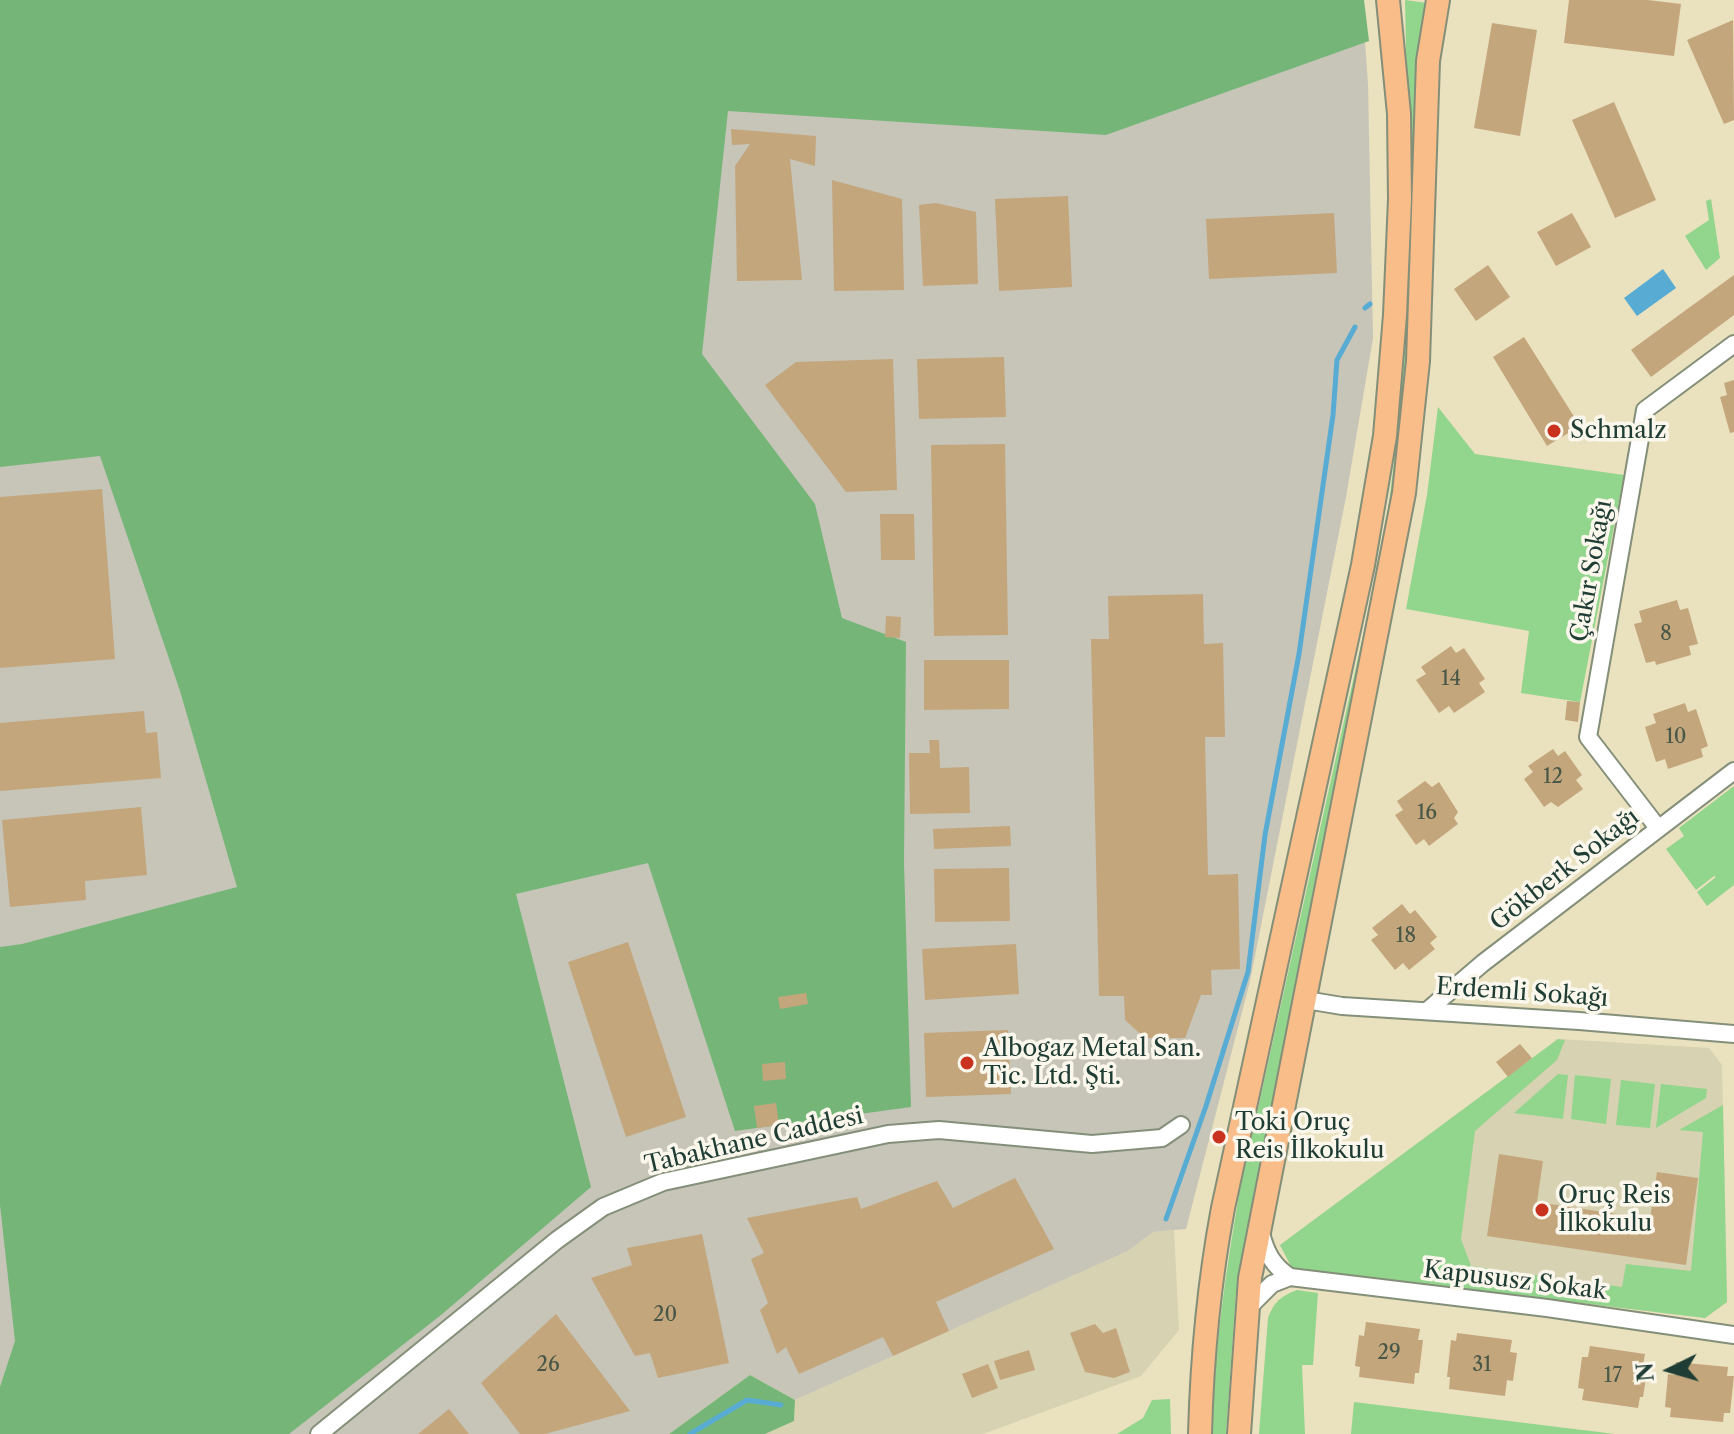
<!DOCTYPE html>
<meta charset="utf-8">
<style>
body{margin:0}
#map{position:relative;width:1734px;height:1434px;overflow:hidden;background:#eae1be;font-family:"Libre Caslon Text",serif}
canvas{display:block}
.north{position:absolute;left:1630px;top:1330px;width:80px;height:80px;-webkit-text-stroke:6px #fbf7ec;paint-order:stroke;rotate:265deg;font-size:22px;font-weight:700;line-height:32px;text-align:center;color:#1f3d34}
.north::after{content:'';display:block;margin:auto;width:28px;height:36px;background:#1f3d34;clip-path:polygon(50% 0,100% 100%,50% 72%,0 100%)}
</style>
<div id="map">
<canvas width="1734" height="1434"></canvas>
<div class="north">N</div>
</div>
<script>
const context = document.querySelector('canvas').getContext('2d');
context.lineJoin = 'round';
function fillPath(path, color) { context.fillStyle = color; context.fill(path, 'evenodd'); }
function strokePath(path, color, width, dash) { context.strokeStyle = color; context.lineWidth = width; context.lineCap = dash ? 'butt' : 'round'; context.setLineDash(dash || []); context.stroke(path); }
function write(font, color, halo, rows, align = 'center') {
  context.font = font + ' "Libre Caslon Text",serif'; context.lineWidth = 7; context.setLineDash([]); context.textBaseline = 'middle'; context.strokeStyle = halo; context.fillStyle = color; for (const [text, x, y, turn = 0] of rows) {
    context.save(); context.translate(x, y); context.rotate((+turn || 0) * Math.PI / 180); context.textAlign = isNaN(turn) ? turn : align; if (halo) context.strokeText(text, 0, 0); context.fillText(text, 0, 0); context.restore();
  }
}
const built = new Path2D(`
 M1558 1039 1709 1048 1722 1065 1727 1302 1705 1318 1292 1268 1280 1245Z
 M1174 1230 1179 1330 1141 1376 983 1434H765L794 1421 795 1400 1128 1251 1153 1232Z`);
const industrial = new Path2D(`
 M0 0H1362L1368 84 1373 338 1346 497 1250 981 1186 1229 1153 1232 1128 1251 795 1400 750 1375 669 1434H0Z`);
const green = new Path2D(`
 M1405 0 1435 4 1414 233 1410 232Z
 M1711 199 1720 258 1706 270 1685 236 1709 220 1706 201Z
 M1405 322 1410 323 1404 422 1393 502 1236 1292 1226 1434H1213C1213 1353 1226 1274 1239 1194L1368 613 1389 503 1399 421Z
 M1438 407 1475 454 1624 475 1580 702 1521 693 1529 631 1406 609 1427 495Z
 M1734 786V885L1707 906 1697 892 1716 877 1714 876 1696 890 1666 849 1684 836 1679 828Z
 M1558 1039 1565 1040 1557 1060 1475 1131 1461 1239 1471 1266 1622 1287 1626 1264 1691 1271 1703 1132 1679 1130 1723 1105 1727 1302 1705 1318 1292 1268 1280 1245Z
 M1558 1074 1568 1075 1563 1119 1514 1113Z
 M1575 1075 1611 1079 1606 1124 1571 1119Z
 M1621 1080 1655 1084 1650 1128 1616 1125Z
 M1661 1084 1707 1089 1706 1098 1656 1128Z
 M1297 1290 1318 1293 1313 1365H1302L1305 1434H1259L1268 1318C1274 1302 1281 1296 1297 1290Z
 M1170 1399 1171 1434H1117L1143 1418 1152 1400Z
 M1354 1402 1615 1434H1351Z`);
const forest = new Path2D(`
 M0 0H1364L1369 41 1106 135 728 111 702 354 815 504 842 618 906 642 904 862 911 1107 735 1131 648 863 516 894 591 1187 441 1315 289 1434H0V1387L15 1341 0 1205V947L22 944 237 887 180 691 100 456 0 467Z
 M750 1375 795 1400 794 1421 765 1434H669Z`);
const water = new Path2D(`
 M1663 269 1676 288 1637 316 1624 298Z`);
const stream = new Path2D(`
 M1365 308 1370 304
 M1166 1219 1206 1106 1248 972 1265 835 1299 654 1333 415 1337 360 1355 327
 M690 1434 747 1400 781 1405`);
const building = new Path2D(`
 M1569 0H1648L1681 4 1674 56 1564 43Z
 M1733 20 1734 120 1724 124 1687 40Z
 M1492 23 1537 30 1520 136 1474 128Z
 M1614 102 1656 200 1615 218 1572 120Z
 M731 129 816 136 815 166 790 159 802 280 737 281 735 166 750 144 732 145Z
 M832 180 902 199 904 290 834 291Z
 M1068 196 1072 287 999 291 995 199Z
 M936 203 976 212 978 284 923 286 919 205Z
 M1334 213 1337 273 1209 279 1206 219Z
 M1572 213 1591 247 1556 266 1537 232Z
 M1488 265 1510 297 1476 321 1454 289Z
 M1734 275V315L1651 377 1631 350Z
 M1524 337 1580 426 1547 446 1493 357Z
 M1004 357 1006 417 919 419 917 359Z
 M893 359 897 490 846 492 765 385 796 362Z
 M1734 380V432L1730 433 1720 397 1727 395 1724 383Z
 M1005 444 1008 635 934 636 931 445Z
 M102 489 115 659 0 668V497Z
 M880 514H914L915 560H881Z
 M1203 594 1204 644 1223 643 1225 737H1205L1208 875 1238 874 1240 969 1211 970 1212 995H1201L1185 1038H1145L1125 1020 1124 996H1099L1091 639H1109L1108 596Z
 M1677 600 1680 610 1688 608 1698 644 1689 646 1691 655 1656 665 1655 661 1646 663 1634 624 1642 622 1639 611Z
 M886 616 901 617 900 638 885 637Z
 M1451 646 1456 653 1464 648 1485 679 1479 683 1485 692 1454 713 1449 706 1439 713 1416 680 1426 674 1421 667Z
 M924 660H1009V709L924 710Z
 M1567 701 1580 702 1578 722 1565 720Z
 M1685 703 1688 712 1696 709 1708 746 1701 749 1703 757 1668 769 1665 759 1656 762 1645 727 1656 723 1653 714Z
 M144 711 146 733 157 732 161 778 0 791V723Z
 M929 740H939L940 768 969 767 970 813 910 814 909 753H930Z
 M1553 749 1558 756 1565 751 1582 775 1576 780 1583 789 1558 807 1551 802 1544 807 1524 779 1533 772 1528 766Z
 M1425 781 1432 787 1439 782 1458 812 1454 818 1458 824 1429 846 1424 839 1416 845 1395 815 1403 810 1397 801Z
 M141 807 147 875 85 881 86 900 10 907 2 820Z
 M1010 826 1011 846 934 849 933 829Z
 M1009 868 1010 921 935 922 934 869Z
 M1402 904 1410 914 1415 910 1437 937 1430 943 1435 949 1409 970 1403 963 1395 970 1371 940 1378 935 1372 928Z
 M628 942 686 1117 626 1137 568 962Z
 M1016 944 1019 994 925 1000 922 949Z
 M806 993 808 1004 780 1009 778 997Z
 M1008 1030 1011 1094 926 1097 924 1033Z
 M1520 1044 1532 1058 1508 1077 1496 1062Z
 M785 1062 786 1079 763 1081 762 1064Z
 M776 1103 779 1125 757 1128 754 1106Z
 M1499 1154 1543 1161 1537 1202 1650 1219 1657 1172 1698 1178 1686 1265 1487 1236Z
 M1015 1178 1054 1249 936 1302 949 1331 893 1356 883 1337 799 1374 786 1347 777 1354 760 1310 768 1303 751 1259 764 1253 747 1218 857 1197 861 1209 937 1181 953 1208Z
 M702 1234 729 1363 658 1378 650 1353 635 1356 591 1278 632 1265 627 1248Z
 M556 1314 630 1411 545 1434H520L481 1383Z
 M1366 1322 1420 1329 1418 1340H1423L1419 1373H1415L1414 1384 1359 1377 1360 1367 1355 1366 1359 1335 1364 1336Z
 M1095 1324 1103 1333 1116 1328 1130 1372 1114 1378 1085 1372 1070 1333Z
 M1457 1333 1512 1340 1510 1352 1517 1353 1513 1381 1507 1380 1505 1396 1449 1389 1450 1377H1447L1451 1340 1456 1341Z
 M1590 1346 1645 1354 1643 1365H1648L1643 1397H1640L1638 1408 1582 1400 1584 1389 1578 1388 1582 1357H1588Z
 M1029 1350 1035 1370 1000 1380 994 1361Z
 M1676 1362 1728 1367 1727 1376H1734L1730 1413H1724L1723 1422 1670 1417 1671 1408 1665 1407 1668 1374 1675 1375Z
 M988 1364 998 1388 972 1398 962 1374Z
 M449 1409 469 1434H418Z`);
const minor = new Path2D(`
 M1658 828 1588 737 1645 410 1734 344
 M1306 1000 1342 1006 1579 1021 1734 1034
 M1428 1010 1483 963 1734 771
 M1261 1233C1266 1253 1273 1266 1290 1277L1547 1308 1734 1335
 M1247 1309 1272 1284 1290 1277
 M319 1434 557 1240 603 1207 663 1182 888 1134 939 1130 1092 1144 1162 1138 1181 1125`);
const major = new Path2D(`
 M1200 1434C1202 1358 1209 1283 1223 1208L1363 565 1385 436 1395 315 1400 199 1399 114 1388 0
 M1239 1434 1250 1278 1404 493 1418 361 1428 61 1438 0`);
const markers = [
 [1554,431,8,"#c8321e"],
 [967,1063,8,"#c8321e"],
 [1219,1137,8,"#c8321e"],
 [1542,1210,8,"#c8321e"]
];
const numberNames = [
 ["8",1666,634],
 ["14",1451,679],
 ["10",1676,737],
 ["12",1553,777],
 ["16",1427,813],
 ["18",1406,936],
 ["20",665,1315],
 ["29",1389,1353],
 ["26",548,1365],
 ["31",1482,1365],
 ["17",1613,1376]
];
const poiNames = [
 ["Schmalz",1570,431],
 ["Albogaz Metal San.",983,1049],
 ["Tic. Ltd. Şti.",983,1077],
 ["Toki Oruç",1235,1123],
 ["Reis İlkokulu",1235,1151],
 ["Oruç Reis",1558,1196],
 ["İlkokulu",1558,1224]
];
const streetNames = [
 ["Çakır Sokağı",1592,571,-80],
 ["Gökberk Sokağı",1565,870,-38],
 ["Erdemli Sokağı",1522,993,4],
 ["Tabakhane Caddesi",754,1141,-13],
 ["Kapususz Sokak",1515,1281,7]
];
fillPath(built, '#d7d2b2');
fillPath(industrial, '#c6c5b8');
fillPath(green, '#92d58d');
fillPath(forest, '#75b678');
fillPath(water, '#58abd3');
strokePath(stream, '#58abd3', 5);
fillPath(building, '#c4a67d');
strokePath(minor, '#848f79', 20);
strokePath(major, '#848f79', 26);
strokePath(minor, '#fff', 16);
strokePath(major, '#f8bd89', 22);
for (const [x, y, r, color] of markers) { const dot = new Path2D(); dot.arc(x, y, r, 0, 2 * Math.PI); context.fillStyle = color; context.fill(dot); strokePath(dot, '#fbf7ec', 3); }
write('20px', '#485746', null, numberNames);
write('24px', '#1f3d34', '#fbf7ec', poiNames, 'left');
write('24px', '#1f3d34', '#fbf7ec', streetNames);
</script>
